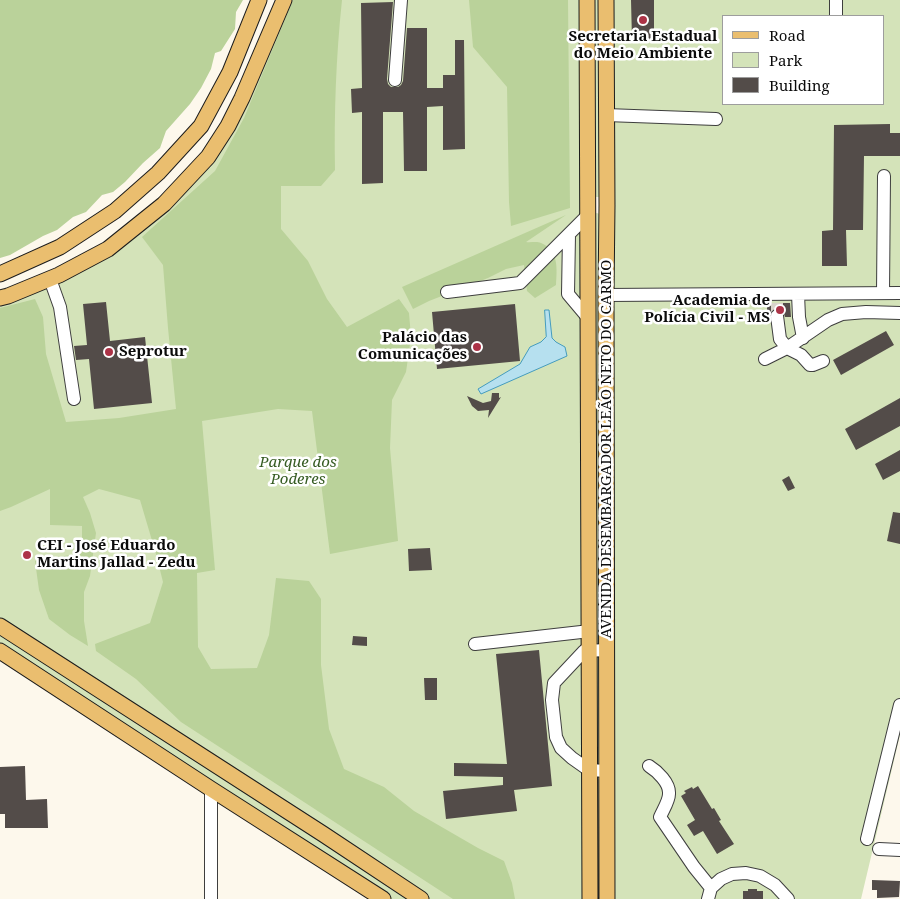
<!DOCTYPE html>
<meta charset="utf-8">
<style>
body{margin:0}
#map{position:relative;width:900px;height:899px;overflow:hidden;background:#fdf8ec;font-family:"Noto Serif",serif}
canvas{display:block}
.legend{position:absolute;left:722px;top:15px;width:162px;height:90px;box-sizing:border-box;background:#fff;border:1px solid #9d9d9d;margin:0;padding:6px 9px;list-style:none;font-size:15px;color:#0b0b0b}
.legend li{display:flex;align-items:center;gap:10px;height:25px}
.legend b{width:25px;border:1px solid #9d9d9d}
</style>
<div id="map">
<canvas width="900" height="899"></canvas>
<ul class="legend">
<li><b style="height:6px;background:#eabe6f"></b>Road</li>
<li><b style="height:14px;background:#d4e3b9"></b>Park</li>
<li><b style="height:14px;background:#534c49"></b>Building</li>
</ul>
</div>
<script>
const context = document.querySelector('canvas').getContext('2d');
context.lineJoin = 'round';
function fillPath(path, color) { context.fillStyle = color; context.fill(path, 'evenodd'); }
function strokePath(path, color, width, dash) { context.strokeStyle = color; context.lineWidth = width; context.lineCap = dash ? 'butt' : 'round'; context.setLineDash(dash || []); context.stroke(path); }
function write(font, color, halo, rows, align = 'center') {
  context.font = font + ' "Noto Serif",serif'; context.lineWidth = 5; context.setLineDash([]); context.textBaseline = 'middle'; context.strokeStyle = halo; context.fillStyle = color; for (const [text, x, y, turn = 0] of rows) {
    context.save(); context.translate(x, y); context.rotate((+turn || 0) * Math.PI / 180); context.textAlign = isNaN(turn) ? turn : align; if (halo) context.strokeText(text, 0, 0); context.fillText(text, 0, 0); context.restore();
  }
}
const green = new Path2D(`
 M284 0H587L590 899H421L0 626V298L108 249 208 157Z
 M592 0H604V197H592Z
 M606 0H900V735L861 899H607ZM724 16H884V104H724Z
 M597 213 602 215 603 644 598 646 593 644 591 214Z
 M0 631 411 899H388L0 646Z
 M594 653H602L600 765H596Z
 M596 779H600L603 899H594Z`);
const forest = new Path2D(`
 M0 0H243L236 12 235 29 221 51 215 53 211 69 201 88 190 104 166 131 160 148 143 163 125 182 113 192 102 195 86 212 73 217 57 230 43 236 10 255 0 258Z
 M293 0H342C336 57 334 113 335 170L321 186H281V229L308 261 327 299 347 327 399 299 409 313 411 337 406 372 392 400 390 448 398 541 330 554 312 411 278 409 202 421 215 570 197 573 198 647 211 669 257 668 269 635 276 578 309 581 321 599V665L329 729 344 769 384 787 414 811 478 848 504 861 512 883 515 899H453L181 722 136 679 96 651 95 644 150 623 163 582 156 554 140 500 99 489 83 497 90 513 96 533 90 576 84 592V621L88 646 70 635 49 619 39 590 35 561 82 553V526L50 525V489L11 507 0 511V308L35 299 43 317 46 354 66 422 119 418 176 409 168 328 163 265 142 237 215 171 244 118Z
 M469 0H568L570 208 511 226 509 202 507 87 473 47Z
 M566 215 526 242C530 243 537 241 541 243 559 250 557 269 556 285L535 298 527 291 524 265 506 269 488 278 429 301 413 309 402 287Z`);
const water = new Path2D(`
 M545 310H549L552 338 556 342 565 347 567 356 481 394 478 389 520 364 530 347 541 342 546 337Z`);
const building = new Path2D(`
 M631 0H654V40H632Z
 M393 2 387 79 388 84 391 87H398L401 85 403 81 407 28H427V88H443V75H455V40H464L465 149 443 150V106L427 107V171H404L403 112H383V183L362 184V112L352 113 351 89 362 88 361 3Z
 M890 124V133H900V156H864L863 230H846L847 266H822V231L833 230 834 125Z
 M106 302 110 341 145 337 152 403 94 409 89 359 76 360 74 346 87 345 83 304Z
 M767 303H790L791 317H785L783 311 776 308 772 310 769 316H767Z
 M515 304 520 361 437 369 432 312Z
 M886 331 894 345 841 375 833 360Z
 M492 393H499V398L501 397 488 418 489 410 478 411 472 406 467 396 483 403 491 401Z
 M900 398V426L856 450 845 429Z
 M900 450V471L883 480 875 464Z
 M789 476 795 488 788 491 782 480Z
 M893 512 900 513V544L887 541Z
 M430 548 432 570 409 571 408 549Z
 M353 636 367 637V646L352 645Z
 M539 650 552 786 514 790 517 811 446 819 443 791 503 785V777L454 776V763L507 764 496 654Z
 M424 678H437V700H425Z
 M25 766 26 800 47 799 48 828H5V814H0V767Z
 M698 786 712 809 714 808 721 820 719 821 734 844 717 854 703 831 694 836 687 825 695 820 681 796 686 793 684 791 692 787 693 789Z
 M872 880 900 881 899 897 877 898V890H872Z
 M748 889H757V891H763V899H743V891H748Z`);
const minorTunnel = new Path2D(`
 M777 303V316`);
const minor = new Path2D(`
 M836 0V16
 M395 80 401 0
 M606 115 716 119
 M569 235 568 294 589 319
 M50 279 60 307 74 399
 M447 292 520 283 588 215
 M883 293 884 176
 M798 294 799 317 803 338
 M606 295 900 293
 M777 316 780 339 787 348 801 355 810 365H813L823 361
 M765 359 787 348 828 320 842 314 866 312 900 313
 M475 644 590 631
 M607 650 584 651 554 683 552 700 556 737 561 748 572 758 589 770 607 771
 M649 766C657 771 670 783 669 794 669 801 663 810 660 817L694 867 711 888
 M211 789V899
 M867 839 900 705
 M879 849 900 850
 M708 899 711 888 721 879 732 874 746 873 760 876 775 885 788 899`);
const major = new Path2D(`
 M587 0 590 899
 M606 0 607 205 606 295 607 899
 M0 274 60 247 115 211 158 173 201 126 230 72 259 0
 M0 298 8 296 59 275 108 249 164 204 208 157 228 126 242 98 284 0
 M0 626 323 834 421 899
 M0 651 211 789 383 899`);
const markers = [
 [643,20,5,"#ac3347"],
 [780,310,5,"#ac3347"],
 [477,347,5,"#ac3347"],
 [109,352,5,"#ac3347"],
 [27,555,5,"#ac3347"]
];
const poiNames = [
 ["Secretaria Estadual",643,37,"center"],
 ["do Meio Ambiente",643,54,"center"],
 ["Academia de",770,301],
 ["Polícia Civil - MS",770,318],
 ["Palácio das",467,338],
 ["Comunicações",467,355],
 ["Seprotur",119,352,"left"],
 ["CEI - José Eduardo",37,546,"left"],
 ["Martins Jallad - Zedu",37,563,"left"]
];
const streetNames = [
 ["AVENIDA DESEMBARGADOR LEÃO NETO DO CARMO",607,449,-90]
];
const parkNames = [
 ["Parque dos",298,463],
 ["Poderes",298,480]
];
fillPath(green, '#d4e3b9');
fillPath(forest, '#bad29a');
fillPath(water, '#b6e0ef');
strokePath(water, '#459cbe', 1);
fillPath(building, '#534c49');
strokePath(minorTunnel, '#d9d4ca', 12, [12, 6]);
strokePath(minor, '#3e3e3e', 14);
strokePath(major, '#1c1c1c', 17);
strokePath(minor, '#fff', 12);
strokePath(major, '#eabe6f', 15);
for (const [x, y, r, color] of markers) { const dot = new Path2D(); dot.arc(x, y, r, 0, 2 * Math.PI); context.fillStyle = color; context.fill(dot); strokePath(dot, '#fff', 2); }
write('bold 15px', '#0b0b0b', '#fff', poiNames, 'right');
write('15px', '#0b0b0b', '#fff', streetNames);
write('italic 15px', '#365c23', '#fff', parkNames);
</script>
